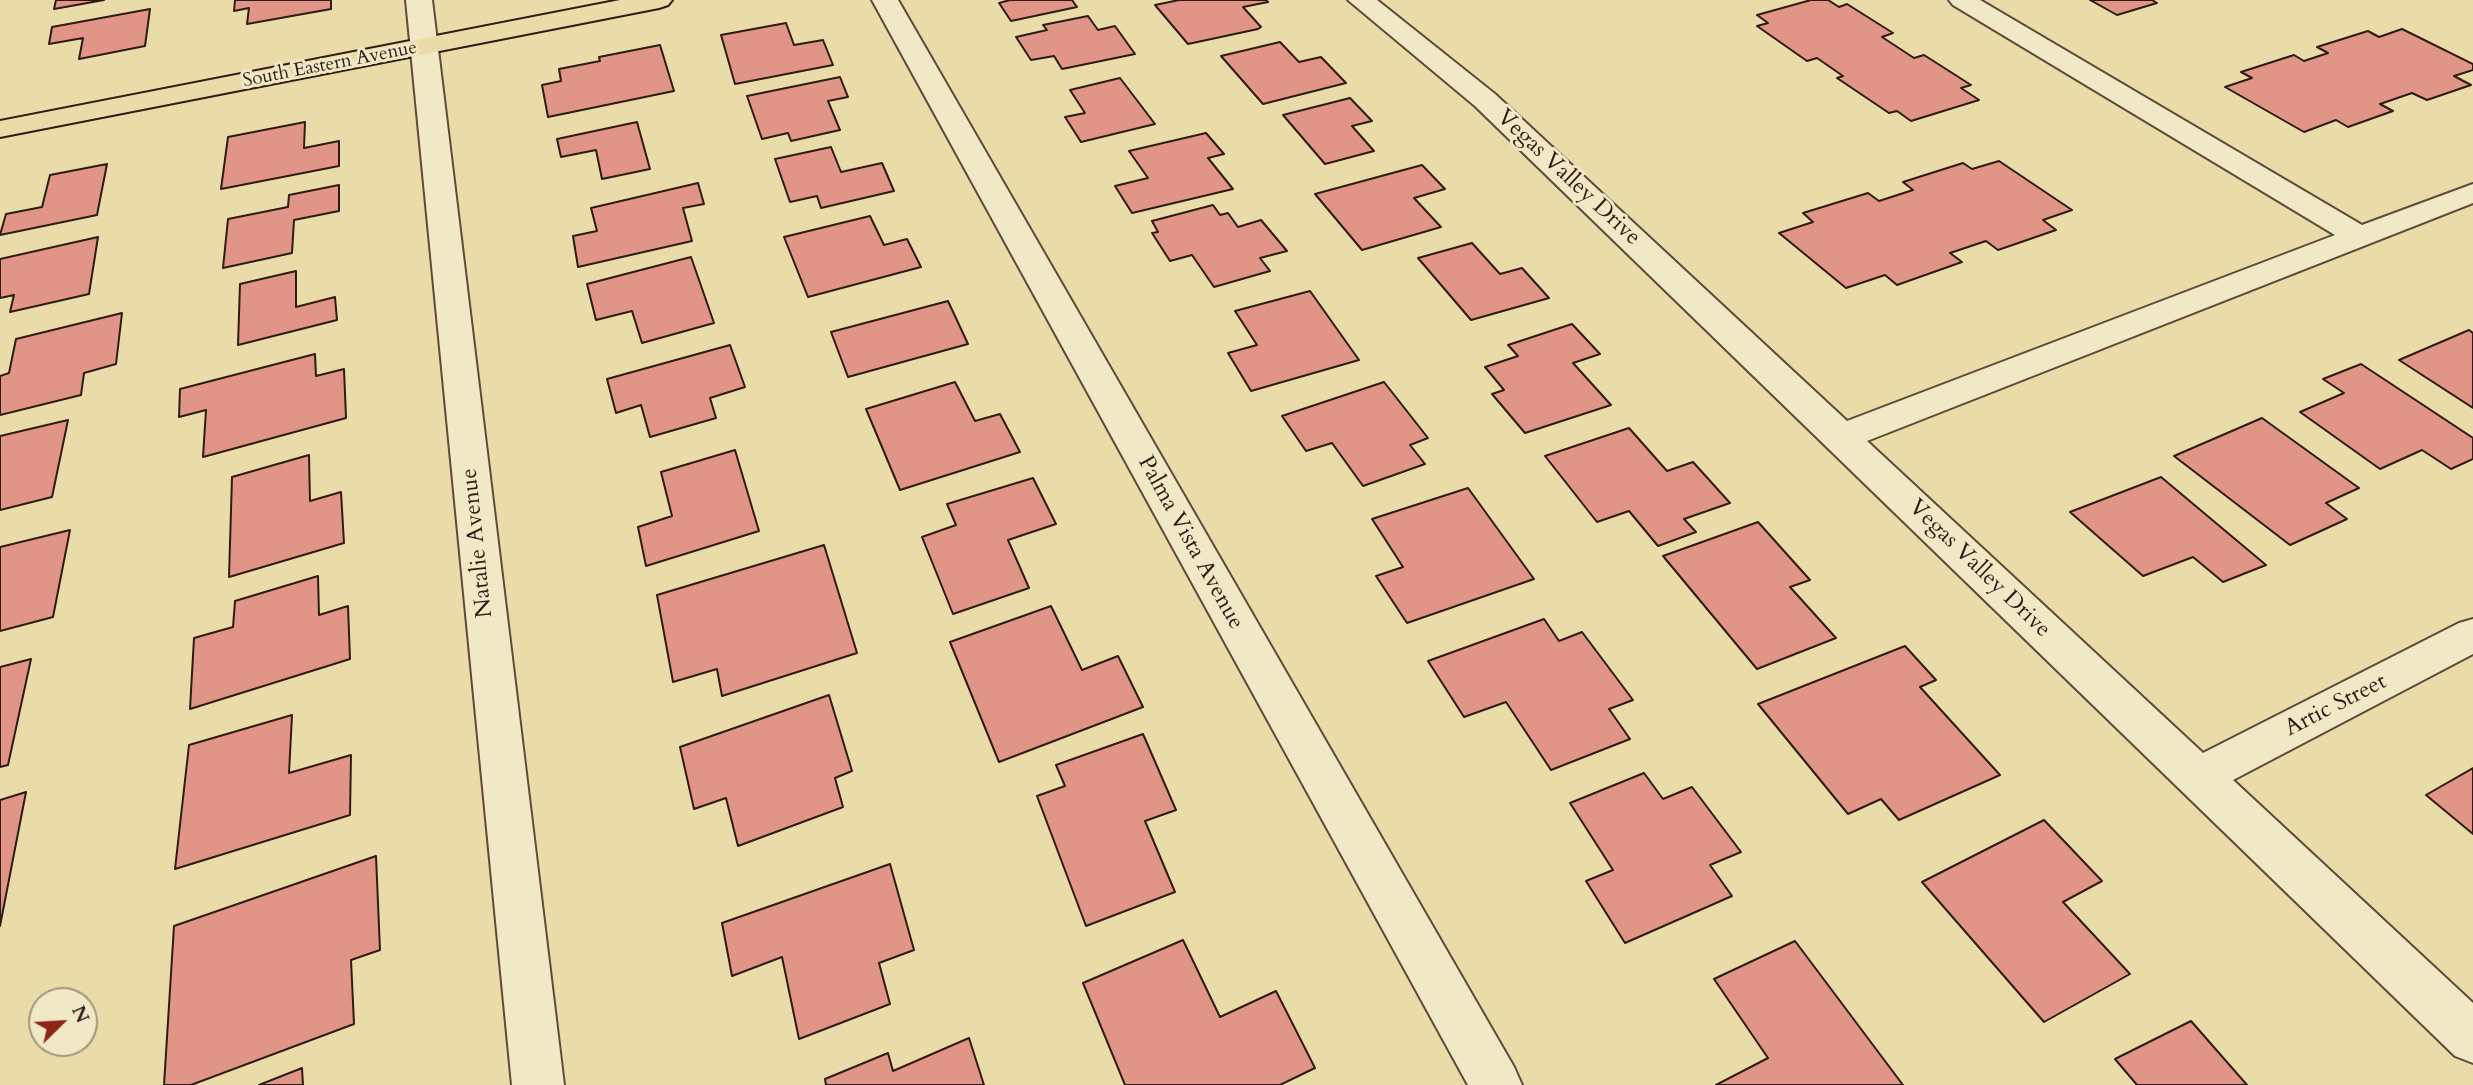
<!DOCTYPE html>
<style>
body{margin:0}
#map{position:relative;width:2473px;height:1085px;overflow:hidden;background:#eadca8;font-family:Cardo,serif}
canvas{display:block}
.north{position:absolute;left:28px;top:987px;width:70px;height:70px;box-sizing:border-box;background:#f1e8c6;border:2px solid #a3967f;border-radius:50%;rotate:66deg;font-size:19px;font-weight:700;line-height:28px;text-align:center;color:#2f1b14}
.north::after{content:'';display:block;margin:auto;width:24px;height:32px;background:#8f2418;clip-path:polygon(50% 0,100% 100%,50% 72%,0 100%)}
</style>
<div id="map">
<canvas width="2473" height="1085"></canvas>
<div class="north">N</div>
</div>
<script>
const context = document.querySelector('canvas').getContext('2d');
context.lineJoin = 'round';
function fillPath(path, color) { context.fillStyle = color; context.fill(path, 'evenodd'); }
function strokePath(path, color, width, dash) { context.strokeStyle = color; context.lineWidth = width; context.lineCap = dash ? 'butt' : 'round'; context.setLineDash(dash || []); context.stroke(path); }
function write(font, color, halo, rows, align = 'center') {
  context.font = font + ' Cardo,serif'; context.lineWidth = 6; context.setLineDash([]); context.textBaseline = 'middle'; context.strokeStyle = halo; context.fillStyle = color; for (const [text, x, y, turn = 0] of rows) {
    context.save(); context.translate(x, y); context.rotate((+turn || 0) * Math.PI / 180); context.textAlign = isNaN(turn) ? turn : align; if (halo) context.strokeText(text, 0, 0); context.fillText(text, 0, 0); context.restore();
  }
}
const building = new Path2D(`
 M56 0H104L54 9Z
 M235 0H331V9L247 24 249 8 234 11Z
 M1010 0H1072L1077 7 1011 21 999 3Z
 M1179 0H1266L1268 2 1243 7 1261 27 1258 29 1188 44 1155 5Z
 M1811 0H1828L1839 7 1847 4 1893 33 1882 37 1914 58 1924 55 1971 85 1961 88 1979 100 1911 121 1897 111 1889 113 1837 78 1843 76 1817 58 1807 61 1757 26 1768 23 1757 15Z
 M2090 0H2152L2157 3 2117 15Z
 M150 9 145 46 79 59 83 38 49 44 52 27Z
 M1088 16 1098 30 1115 26 1135 54 1062 69 1054 56 1031 60 1016 37 1047 30 1043 25Z
 M786 23 794 45 823 40 833 65 735 84 721 35Z
 M2402 29 2473 64V70L2454 76 2471 85 2427 100 2412 93 2380 104 2393 111 2348 127 2336 120 2304 132 2225 87 2252 78 2241 72 2294 55 2304 61 2328 53 2317 47 2368 31 2379 37Z
 M1280 42 1299 62 1321 57 1346 83 1263 104 1221 56Z
 M660 45 674 91 548 117 542 85 561 81 559 69 600 61 599 57Z
 M840 77 848 97 828 101 840 130 791 141 788 133 762 139 747 96Z
 M1120 78 1155 124 1081 142 1065 117 1085 113 1070 90Z
 M1350 98 1372 121 1352 126 1374 151 1325 164 1283 115Z
 M305 122 304 148 339 141V166L221 189 228 137Z
 M637 122 650 169 602 179 596 150 561 157 557 139Z
 M1206 133 1224 154 1208 158 1233 189 1132 213 1115 186 1148 178 1129 151Z
 M831 147 841 172 882 163 894 191 821 208 817 196 790 202 775 159Z
 M1999 161 2072 210 2043 220 2056 230 1998 250 1986 241 1950 253 1962 262 1897 285 1885 275 1846 288 1779 233 1813 222 1803 213 1868 193 1879 201 1913 190 1903 182 1963 163 1972 169Z
 M107 164 97 215 0 235 6 214 42 207 50 175Z
 M1422 165 1445 189 1414 198 1441 227 1362 250 1315 194Z
 M698 183 704 204 683 208 692 241 578 267 573 236 597 231 591 208Z
 M339 185V211L294 220 292 253 223 268 228 219 288 207 289 195Z
 M1213 205 1220 215 1228 213 1238 227 1261 220 1287 251 1260 258 1270 271 1214 287 1192 255 1170 261 1152 233 1158 232 1152 221Z
 M870 216 884 245 907 239 921 267 808 297 784 237Z
 M98 237 89 294 10 312 14 295 0 298V259Z
 M1472 243 1500 274 1522 268 1549 298 1471 320 1418 258Z
 M691 257 714 323 642 343 632 311 596 320 587 284Z
 M296 271V307L335 297 337 320 238 345 240 284Z
 M1310 291 1359 360 1251 391 1228 353 1257 345 1235 311Z
 M948 301 968 344 848 377 831 332Z
 M122 313 116 364 84 373 81 395 0 415V376L9 373 16 339Z
 M1572 324 1600 354 1573 363 1611 405 1525 433 1492 394 1504 390 1485 367 1518 356 1508 345Z
 M2469 330 2473 333V408L2399 360Z
 M730 345 745 387 710 398 716 418 650 437 641 405 616 413 607 379Z
 M315 354 316 376 344 369 346 418 203 457 206 410 179 417 180 389Z
 M2361 364 2473 438V459L2451 469 2422 450 2380 469 2300 412 2344 393 2323 379Z
 M955 382 975 421 1000 414 1020 452 900 490 866 409Z
 M1384 382 1428 438 1410 445 1425 464 1363 486 1332 443 1306 451 1282 416Z
 M2262 418 2359 488 2326 503 2347 519 2290 545 2174 456Z
 M68 420 52 497 0 510V436Z
 M1629 428 1667 471 1693 462 1730 503 1684 519 1696 532 1658 546 1629 511 1597 522 1545 456Z
 M735 450 759 531 646 566 638 527 672 516 661 472Z
 M309 455 310 501 341 492 344 543 229 577 232 477Z
 M2161 477 2266 565 2223 582 2193 557 2143 576 2070 512Z
 M1033 478 1056 524 1008 540 1029 588 953 614 922 537 956 525 947 504Z
 M1468 488 1534 579 1407 623 1376 576 1403 567 1372 519Z
 M1758 522 1810 580 1790 587 1836 638 1757 669 1663 556Z
 M70 530 53 617 0 631V547Z
 M824 545 857 653 722 696 717 669 673 682 657 595Z
 M318 576 319 615 348 606 350 659 190 709 194 638 233 627 235 601Z
 M1051 606 1082 670 1118 656 1143 707 999 762 950 642Z
 M1544 619 1559 641 1582 632 1633 700 1609 709 1630 739 1551 770 1506 702 1464 717 1428 661Z
 M1905 646 1936 680 1920 687 2000 775 1899 820 1881 799 1848 814 1758 704Z
 M31 659 8 765 0 767V667Z
 M829 695 852 771 835 778 843 807 738 846 726 798 694 809 680 747Z
 M292 715 289 773 351 755 350 815 175 869 189 745Z
 M1143 734 1176 810 1145 821 1175 892 1086 926 1037 796 1065 786 1056 765Z
 M2473 768V834L2426 795Z
 M1644 773 1663 799 1692 787 1741 852 1710 865 1732 896 1625 943 1586 881 1613 870 1570 803Z
 M26 792 0 926V800Z
 M2044 820 2102 881 2063 902 2130 974 2044 1022 1922 882Z
 M376 856 380 950 351 960 354 1024 191 1085H164L174 926Z
 M890 864 914 950 879 963 890 1004 799 1039 782 957 732 976 722 923Z
 M1183 940 1220 1017 1276 991 1315 1068 1280 1085H1125L1083 983Z
 M1795 941 1903 1085H1716L1768 1058 1714 979Z
 M2191 1021 2247 1085H2137L2115 1059Z
 M969 1038 984 1085H826L825 1079 888 1053 893 1071Z
 M302 1068 303 1085H259Z`);
const minor = new Path2D(`
 M406 0H432L564 1085H512Z
 M872 0H898L1514 1067 1522 1085H1468Z
 M1348 0H1377L1495 94 1847 421 2335 235 1953 5 1949 0H1980L2362 225 2473 184V203L1867 441 2203 753 2459 623 2473 619V654L2233 780 2473 1003V1063L2455 1056 1475 106Z`);
const major = new Path2D(`
 M620 0H672L668 5 659 8 0 137V121Z`);
const farStreetnames = [
 ["South Eastern Avenue",330,65,-11]
];
const streetNames = [
 ["Vegas Valley Drive",1568,178,43],
 ["Natalie Avenue",478,543,-96],
 ["Palma Vista Avenue",1190,543,61],
 ["Vegas Valley Drive",1979,569,44],
 ["Artic Street",2336,706,-27]
];
fillPath(building, '#e09586');
strokePath(building, '#2f1b14', 2);
strokePath(minor, '#5e4b39', 4);
strokePath(major, '#2f1b14', 4);
fillPath(minor, '#f1e8c6');
fillPath(major, '#eadca8');
write('19px', '#2f1b14', '#f1e8c6', farStreetnames);
write('23px', '#2f1b14', '#f1e8c6', streetNames);
</script>
